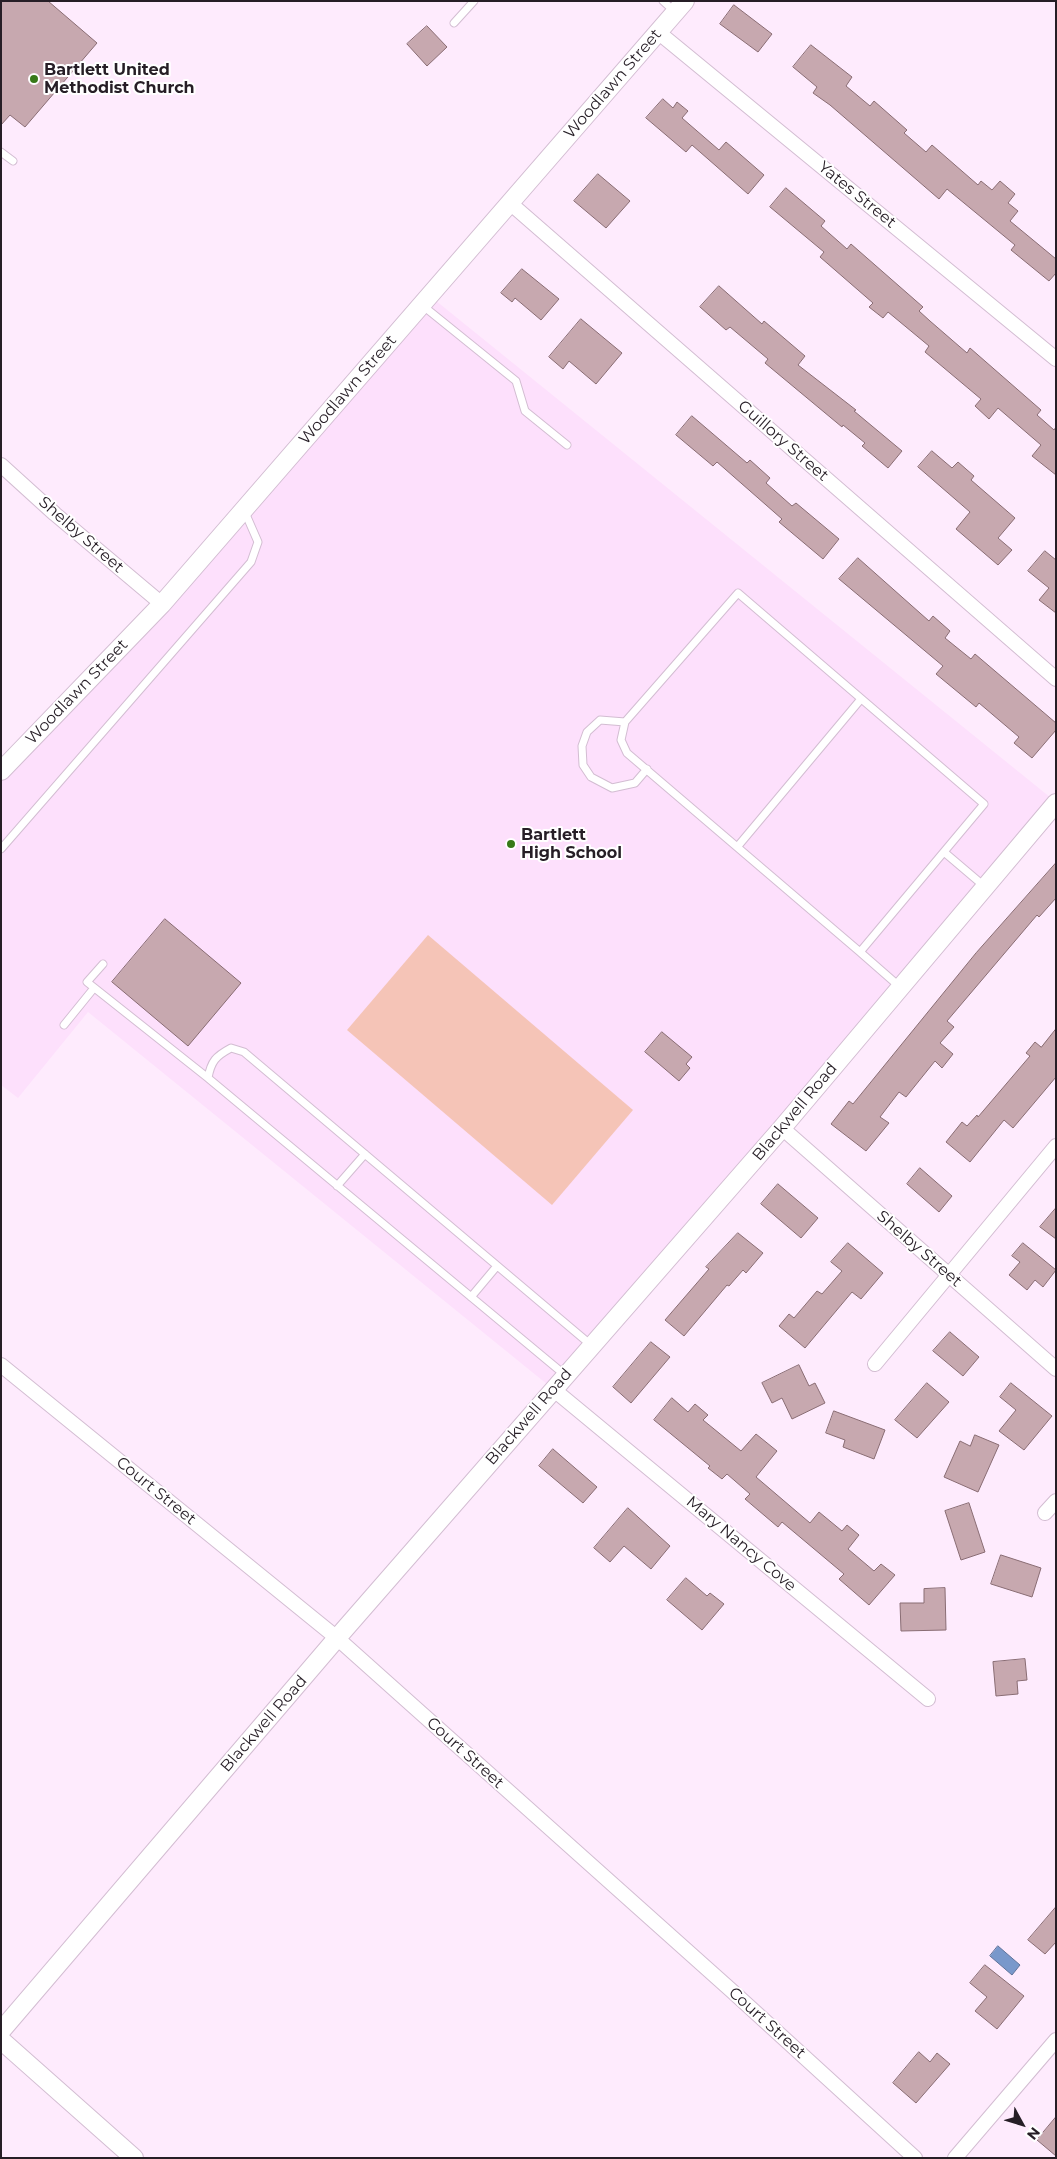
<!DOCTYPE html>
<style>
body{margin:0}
#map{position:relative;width:1057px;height:2159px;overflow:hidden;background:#feebfd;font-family:Montserrat,sans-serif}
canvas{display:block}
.frame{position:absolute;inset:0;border:2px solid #261e26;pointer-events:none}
.north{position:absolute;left:997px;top:2099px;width:50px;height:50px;-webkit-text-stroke:4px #fff;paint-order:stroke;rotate:129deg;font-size:14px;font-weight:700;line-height:20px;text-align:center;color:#261e26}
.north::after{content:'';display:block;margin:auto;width:18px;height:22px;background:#261e26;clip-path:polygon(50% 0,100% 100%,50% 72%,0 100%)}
</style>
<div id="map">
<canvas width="1057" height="2159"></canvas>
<div class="frame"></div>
<div class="north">N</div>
</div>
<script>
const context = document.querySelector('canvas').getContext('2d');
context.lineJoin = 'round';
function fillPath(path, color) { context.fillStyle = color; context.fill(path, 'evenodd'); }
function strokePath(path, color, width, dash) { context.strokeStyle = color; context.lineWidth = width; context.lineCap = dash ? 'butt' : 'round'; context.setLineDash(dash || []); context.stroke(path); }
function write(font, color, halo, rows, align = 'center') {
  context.font = font + ' Montserrat,sans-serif'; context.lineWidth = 4; context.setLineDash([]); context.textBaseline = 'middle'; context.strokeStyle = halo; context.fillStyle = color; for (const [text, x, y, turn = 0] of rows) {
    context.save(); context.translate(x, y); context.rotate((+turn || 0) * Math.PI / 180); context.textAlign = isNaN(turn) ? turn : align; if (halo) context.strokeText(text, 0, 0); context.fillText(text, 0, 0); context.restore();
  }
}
const built = new Path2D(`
 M430 296 1056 802 553 1389 88 1012 18 1098 1 1085V771Z`);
const green = new Path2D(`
 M428 935 633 1110 552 1205 347 1030Z`);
const water = new Path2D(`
 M998 1946 1020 1965 1012 1975 990 1956Z`);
const building = new Path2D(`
 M1 1H48L97 43 25 127 10 115 1 125Z
 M734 5 772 34 758 52 720 24Z
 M427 26 447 47 427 66 407 44Z
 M811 45 852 77 846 86 870 106 874 101 907 130 904 133 926 152 932 145 978 185 981 181 992 190 1000 181 1015 194 1008 203 1018 211 1010 221 1056 259V273L1049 281 1011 250 1015 245 947 189 939 199 830 105 813 93 817 87 793 67Z
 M663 99 673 108 677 102 688 111 682 118 719 150 726 142 764 175 748 194 692 145 686 152 646 118Z
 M598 174 630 201 606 228 574 201Z
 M786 188 825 221 821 226 847 249 851 244 923 307 919 311 930 321 967 353 970 348 1041 410 1037 415 1054 430 1056 427V475L1032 456 1041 445 998 408 989 419 975 406 981 399 925 352 929 346 888 312 883 318 869 307 873 303 820 257 824 252 770 207Z
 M522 269 559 299 541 320 515 298 512 302 501 293Z
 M719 286 762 324 764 321 805 356 798 365 856 410 854 411 902 451 888 468 862 446 865 443 843 425 842 427 765 363 768 359 730 327 726 330 700 307Z
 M581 319 622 353 596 384 569 361 563 369 549 357Z
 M692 416 747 463 750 460 770 478 766 483 792 506 796 503 839 539 823 559 779 522 782 519 717 462 713 466 676 435Z
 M932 451 952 468 958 462 974 476 971 480 1015 518 998 538 1012 550 998 565 956 529 970 512 918 467Z
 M1045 551 1056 560V613L1039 600 1049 588 1028 571Z
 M858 558 929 621 933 616 950 631 945 638 971 659 975 654 1056 723V730L1032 758 1014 743 1019 737 979 703 976 707 936 674 943 666 839 579Z
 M1056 863V898L1039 917 1037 915 947 1021 954 1027 940 1043 953 1054 942 1068 935 1061 906 1097 899 1092 880 1117 889 1123 866 1151 831 1124 849 1101 853 1104 976 953Z
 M165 919 241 983 188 1046 112 982Z
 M1056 1029V1077L1013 1128 1004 1120 970 1162 946 1142 962 1122 967 1126 977 1115 978 1117 1030 1056 1026 1053 1035 1042 1041 1047Z
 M662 1032 692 1057 686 1064 690 1068 679 1081 645 1052Z
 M920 1168 952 1196 939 1212 907 1184Z
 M778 1184 818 1218 801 1238 761 1204Z
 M1056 1208V1239L1040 1227Z
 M738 1233 763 1253 746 1273 743 1270 729 1286 727 1285 684 1336 665 1320 709 1269 706 1267Z
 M848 1243 883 1273 861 1299 852 1292 805 1348 779 1326 789 1314 794 1318 817 1291 822 1294 842 1271 831 1262Z
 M1023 1243 1056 1270 1043 1287 1035 1280 1027 1290 1009 1275 1020 1262 1012 1256Z
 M950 1332 979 1357 963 1376 933 1351Z
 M651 1342 670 1357 631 1403 613 1387Z
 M799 1365 809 1386 815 1383 825 1403 792 1419 782 1398 772 1403 762 1383Z
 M927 1383 949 1402 917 1438 895 1420Z
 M1011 1383 1052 1416 1024 1450 999 1431 1016 1410 1000 1397Z
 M672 1398 688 1412 695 1404 708 1415 703 1420 741 1451 756 1434 777 1451 756 1477 810 1523 819 1512 842 1531 847 1525 859 1535 848 1549 874 1571 881 1564 895 1575 869 1605 839 1579 844 1574 782 1522 778 1527 745 1499 750 1494 727 1474 722 1479 708 1468 710 1466 654 1420Z
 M834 1411 885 1430 874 1459 843 1447 845 1440 826 1433Z
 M975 1435 999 1445 978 1492 944 1477 960 1441 970 1446Z
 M553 1449 597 1487 583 1503 539 1466Z
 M969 1503 985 1552 961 1560 945 1511Z
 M628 1508 670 1546 651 1569 624 1546 610 1562 594 1548Z
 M1001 1555 1041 1568 1032 1597 991 1584Z
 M686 1578 707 1596 710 1593 724 1604 702 1630 667 1600Z
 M945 1588 946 1630 901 1631 900 1603H924V1589Z
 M1025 1659 1027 1680 1017 1681 1018 1694 996 1696 993 1662Z
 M1056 1907V1942L1045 1954 1028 1940Z
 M985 1965 1024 1996 997 2029 975 2011 987 1997 970 1983Z
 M919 2052 930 2062 937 2053 950 2064 916 2103 893 2083Z
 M1056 2117V2156L1037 2140Z`);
const path = new Path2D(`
 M1055 1953H1056`);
const service = new Path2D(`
 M663 1 675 12
 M454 23 474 1
 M1 152 13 161
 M422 305 516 381 525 411 567 445
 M625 722 600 720 587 732 582 746 583 765 591 777 612 788 635 783 647 769
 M738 846 861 699
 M1 849 251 562 258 542 244 510
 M944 852 984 886
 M860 952 627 753 621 740 625 722 738 593 984 804 860 952 900 987
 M103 964 87 982 208 1078
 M64 1025 94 988
 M337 1186 365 1154
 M471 1297 497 1266
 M565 1375 208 1078C211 1061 216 1056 231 1048L244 1052 591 1345`);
const minor = new Path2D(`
 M658 32 1056 359
 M510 203 1056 679
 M1 465 55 514 162 604
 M782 1128 1056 1369
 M875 1364 1056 1146
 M1 1365 337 1638 732 1991 915 2158
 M553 1389 928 1699
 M1045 1513 1056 1501
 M955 2158 1056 2040`);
const tertiary = new Path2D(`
 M1 771 162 604 685 1
 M1 2031 337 1638 782 1128 1056 803
 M1 2040 134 2158`);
const markers = [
 [34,79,5,"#377918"],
 [511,844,5,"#377918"]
];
const poiNames = [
 ["Bartlett United",44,70],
 ["Methodist Church",44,88],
 ["Bartlett",521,835],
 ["High School",521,853]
];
const streetNames = [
 ["Woodlawn Street",613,84,-49],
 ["Yates Street",857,195,39],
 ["Woodlawn Street",348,390,-49],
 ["Guillory Street",783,441,41],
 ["Shelby Street",81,535,41],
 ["Woodlawn Street",77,692,-46],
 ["Blackwell Road",795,1112,-50],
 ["Shelby Street",919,1249,41],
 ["Blackwell Road",529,1417,-49],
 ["Court Street",156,1491,39],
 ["Mary Nancy Cove",741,1544,40],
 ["Blackwell Road",264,1724,-49],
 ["Court Street",465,1753,42],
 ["Court Street",767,2023,42]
];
fillPath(built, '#fde0fc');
fillPath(green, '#f5c4b7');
fillPath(water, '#7998cb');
strokePath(water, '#60739a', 1);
fillPath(building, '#c7a8af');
strokePath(building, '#896c73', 1);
strokePath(service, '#d3bdd2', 9);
strokePath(minor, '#d3bdd2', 16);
strokePath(tertiary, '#d3bdd2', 20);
strokePath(path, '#978996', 3, [2.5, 2.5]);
strokePath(service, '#fff', 7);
strokePath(minor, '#fff', 14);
strokePath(tertiary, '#fff', 18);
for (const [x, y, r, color] of markers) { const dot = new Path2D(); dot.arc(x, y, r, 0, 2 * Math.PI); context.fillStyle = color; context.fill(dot); strokePath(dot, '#fff', 2); }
write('bold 16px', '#261e26', '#fff', poiNames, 'left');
write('16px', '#261e26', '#fff', streetNames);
</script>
